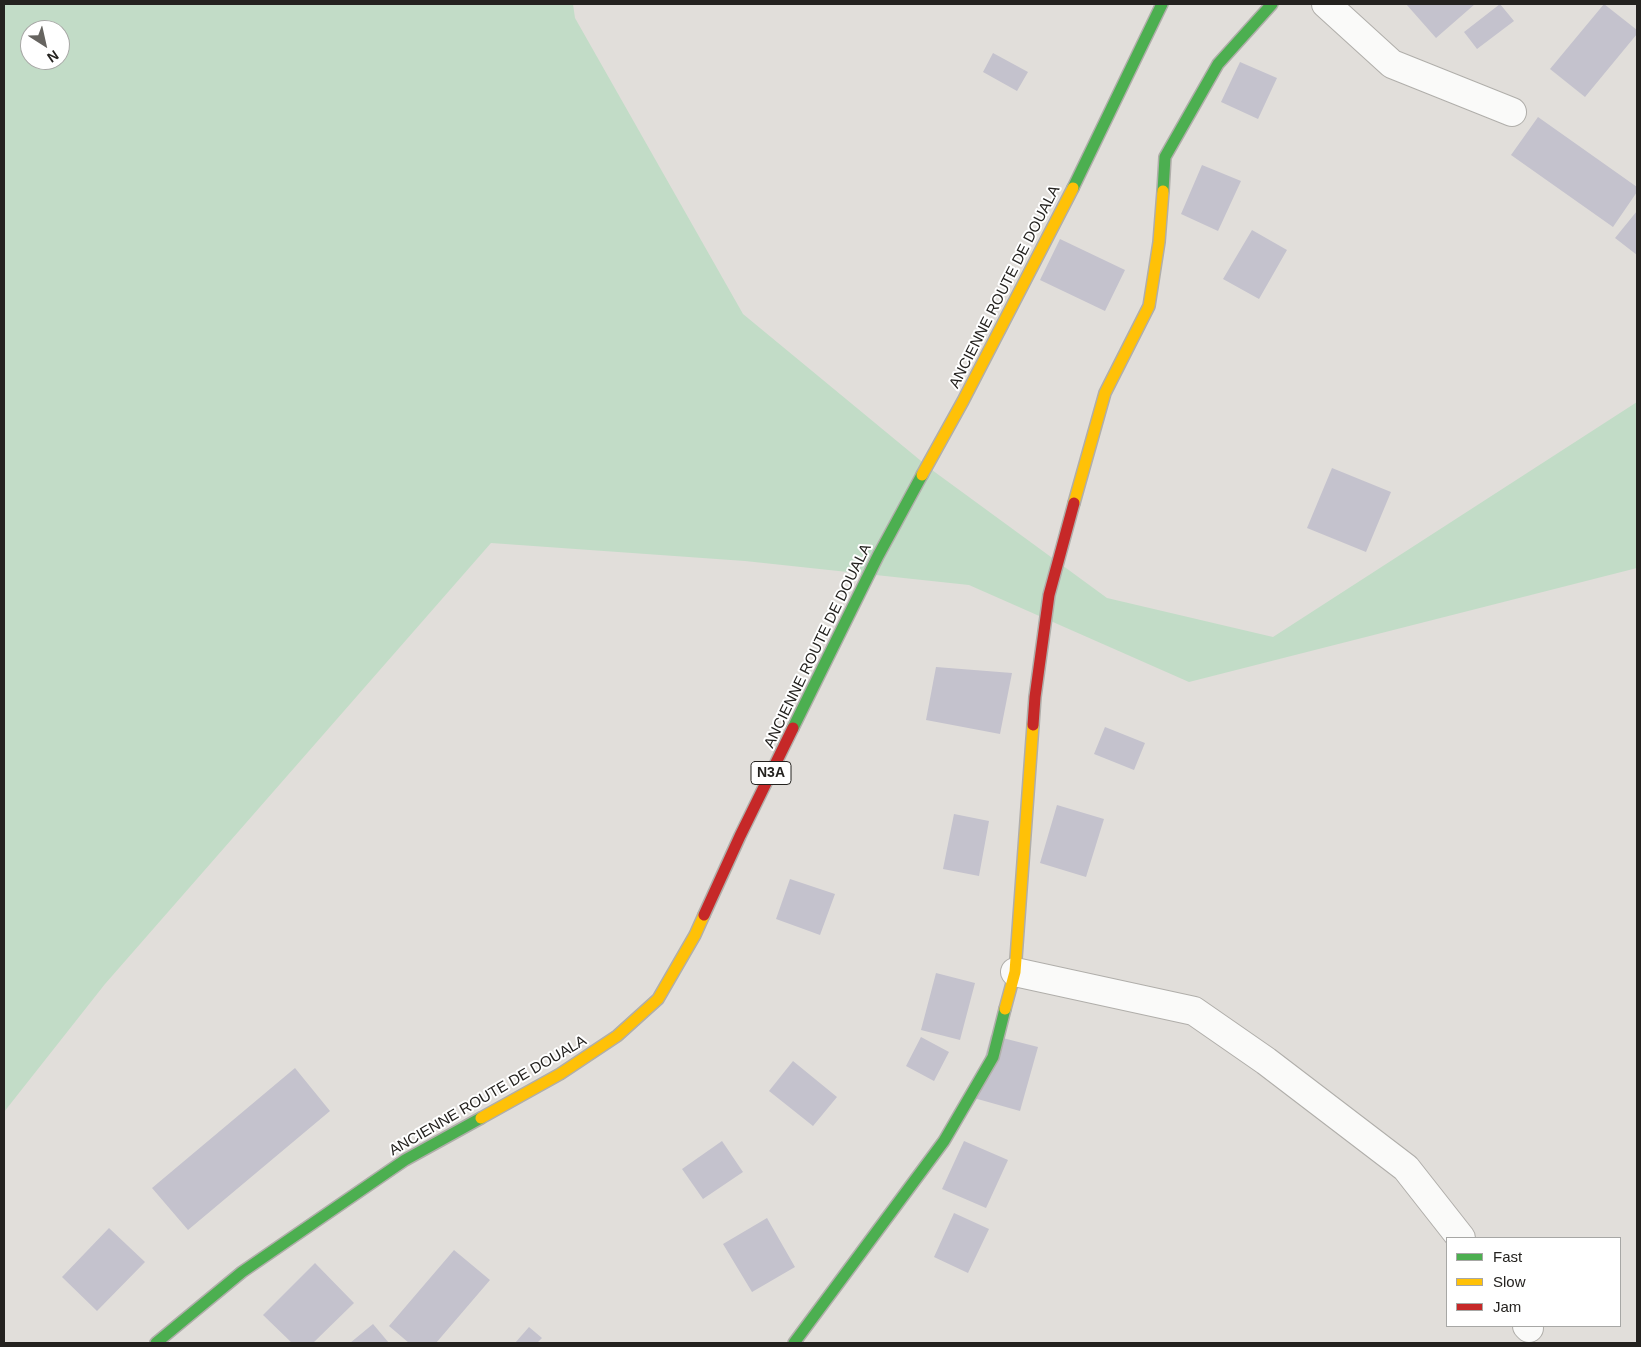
<!DOCTYPE html>
<style>
body{margin:0}
#map{position:relative;width:1641px;height:1347px;overflow:hidden;background:#e1deda;font-family:Helvetica,sans-serif}
canvas{display:block}
.frame{position:absolute;inset:0;border:5px solid #24221f;pointer-events:none}
.legend{position:absolute;left:1446px;top:1237px;width:175px;height:90px;box-sizing:border-box;background:#fff;border:1px solid #a7a7a5;margin:0;padding:6px 9px;list-style:none;font-size:15px;color:#24221f}
.legend li{display:flex;align-items:center;gap:10px;height:25px}
.legend b{width:25px;border:1px solid #a7a7a5}
.north{position:absolute;left:20px;top:20px;width:50px;height:50px;box-sizing:border-box;background:#fff;border:1px solid #a7a7a5;border-radius:50%;rotate:145deg;font-size:14px;font-weight:700;line-height:20px;text-align:center;color:#24221f}
.north::after{content:'';display:block;margin:auto;width:18px;height:22px;background:#666460;clip-path:polygon(50% 0,100% 100%,50% 72%,0 100%)}
</style>
<div id="map">
<canvas width="1641" height="1347"></canvas>
<div class="frame"></div>
<ul class="legend">
<li><b style="height:6px;background:#4caf50"></b>Fast</li>
<li><b style="height:6px;background:#ffc107"></b>Slow</li>
<li><b style="height:6px;background:#c62828"></b>Jam</li>
</ul>
<div class="north">N</div>
</div>
<script>
const context = document.querySelector('canvas').getContext('2d');
context.lineJoin = 'round';
function fillPath(path, color) { context.fillStyle = color; context.fill(path, 'evenodd'); }
function strokePath(path, color, width, dash) { context.strokeStyle = color; context.lineWidth = width; context.lineCap = dash ? 'butt' : 'round'; context.setLineDash(dash || []); context.stroke(path); }
function write(font, color, halo, rows, align = 'center') {
  context.font = font + ' Helvetica,sans-serif'; context.lineWidth = 4; context.setLineDash([]); context.textBaseline = 'middle'; context.strokeStyle = halo; context.fillStyle = color; for (const [text, x, y, turn = 0] of rows) {
    context.save(); context.translate(x, y); context.rotate((+turn || 0) * Math.PI / 180); context.textAlign = isNaN(turn) ? turn : align; if (halo) context.strokeText(text, 0, 0); context.fillText(text, 0, 0); context.restore();
  }
}
const green = new Path2D(`
 M4 4H573L575 18 743 314 932 470 1107 598 1273 637 1637 402V568L1189 682 969 585 745 561 491 543 105 984 4 1112ZM30 30H60V60H30Z`);
const building = new Path2D(`
 M1406 4H1475L1436 38Z
 M1500 4 1514 21 1477 49 1464 32Z
 M1604 4 1637 30V34L1585 97 1550 69Z
 M993 53 1028 72 1017 91 983 72Z
 M1240 62 1277 78 1258 119 1221 102Z
 M1538 117 1637 187V192L1613 227 1511 155Z
 M1202 165 1241 181 1218 231 1181 214Z
 M1637 211V255L1615 238Z
 M1252 230 1287 250 1259 299 1223 279Z
 M1060 239 1125 270 1105 311 1040 280Z
 M1332 468 1391 492 1366 552 1307 528Z
 M936 667 1012 673 1000 734 926 720Z
 M1105 727 1145 743 1134 770 1094 754Z
 M1057 805 1104 819 1086 877 1040 863Z
 M954 814 989 821 979 876 943 869Z
 M790 879 835 894 820 935 776 919Z
 M936 973 975 983 960 1040 921 1030Z
 M991 1035 1038 1047 1020 1111 974 1098Z
 M921 1037 949 1052 934 1081 906 1066Z
 M793 1061 837 1097 813 1126 769 1091Z
 M295 1068 330 1111 188 1230 152 1188Z
 M722 1141 743 1172 703 1199 682 1169Z
 M964 1141 1008 1160 986 1208 942 1189Z
 M954 1213 989 1229 968 1273 934 1257Z
 M767 1218 795 1267 752 1292 723 1244Z
 M109 1228 145 1262 97 1311 62 1277Z
 M454 1250 490 1280 436 1343H409L389 1326Z
 M315 1263 354 1303 313 1343H292L263 1315Z
 M373 1324 389 1343H350Z
 M529 1327 542 1338 537 1343H515Z`);
const street = new Path2D(`
 M1326 4 1392 64 1512 112
 M1015 972 1194 1011 1266 1061 1406 1168 1461 1238
 M1527 1326 1529 1328`);
const fast = new Path2D(`
 M1073 188 1162 4
 M1163 191 1165 157 1218 64 1272 4
 M793 728 878 556 922 475
 M156 1343 242 1272 405 1160 481 1118
 M794 1343 944 1141 993 1057 1005 1009`);
const slow = new Path2D(`
 M922 475 963 401 1073 188
 M1074 503 1105 393 1149 306 1159 242 1163 191
 M1005 1009 1015 972 1033 725
 M481 1118 560 1074 617 1036 658 999 695 935 704 915`);
const jam = new Path2D(`
 M1033 725 1035 697 1049 595 1074 503
 M704 915 740 836 793 728`);
const shields = [
 [771,773,40]
];
const shieldNames = [
 ["N3A",771,773]
];
const streetNames = [
 ["ANCIENNE ROUTE DE DOUALA",1005,287,-63],
 ["ANCIENNE ROUTE DE DOUALA",818,646,-64],
 ["ANCIENNE ROUTE DE DOUALA",488,1096,-30]
];
fillPath(green, '#c2dcc7');
fillPath(building, '#c4c2cd');
strokePath(street, '#b0aeaa', 30);
strokePath(fast, '#b0aeaa', 14);
strokePath(slow, '#b0aeaa', 14);
strokePath(jam, '#b0aeaa', 14);
strokePath(street, '#fafaf9', 28);
strokePath(fast, '#4caf50', 11);
strokePath(slow, '#ffc107', 11);
strokePath(jam, '#c62828', 11);
for (const [x, y, w] of shields) { const box = new Path2D(); box.roundRect(x - w / 2, y - 11.5, w, 23, 4); context.fillStyle = '#fff'; context.fill(box); strokePath(box, '#24221f', 1); }
write('bold 14px', '#24221f', null, shieldNames);
write('15px', '#24221f', '#fff', streetNames);
</script>
